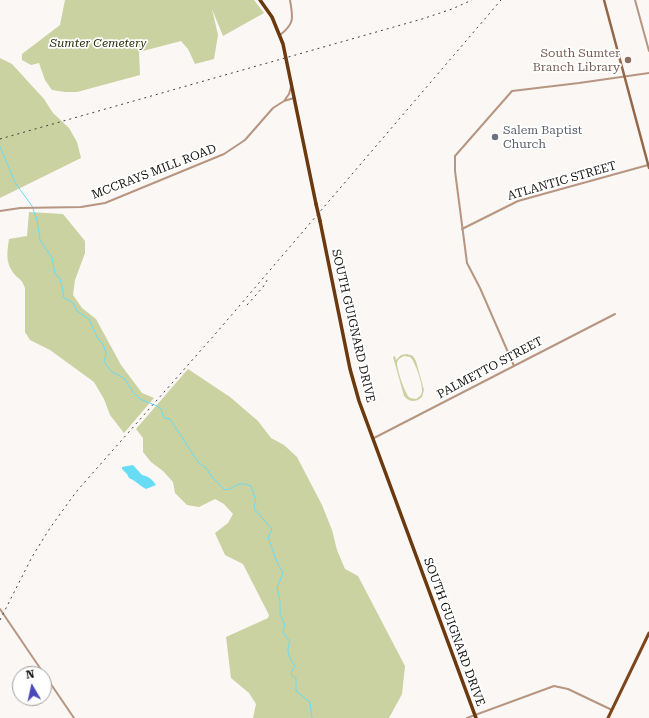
<!DOCTYPE html>
<style>
body{margin:0}
#map{position:relative;width:649px;height:718px;overflow:hidden;background:#faf7f5;font-family:"Roboto Serif",serif}
canvas{display:block}
.north{position:absolute;left:12px;top:666px;width:40px;height:40px;box-sizing:border-box;background:#fff;border:1px solid #a1a1a1;border-radius:50%;rotate:351deg;font-size:11px;font-weight:700;line-height:16px;text-align:center;color:#151514}
.north::after{content:'';display:block;margin:auto;width:14px;height:18px;background:#4c46bc;clip-path:polygon(50% 0,100% 100%,50% 72%,0 100%)}
</style>
<div id="map">
<canvas width="649" height="718"></canvas>
<div class="north">N</div>
</div>
<script>
const context = document.querySelector('canvas').getContext('2d');
context.lineJoin = 'round';
function fillPath(path, color) { context.fillStyle = color; context.fill(path, 'evenodd'); }
function strokePath(path, color, width, dash) { context.strokeStyle = color; context.lineWidth = width; context.lineCap = dash ? 'butt' : 'round'; context.setLineDash(dash || []); context.stroke(path); }
function write(font, color, halo, rows, align = 'center') {
  context.font = font + ' "Roboto Serif",serif'; context.lineWidth = 3.5; context.setLineDash([]); context.textBaseline = 'middle'; context.strokeStyle = halo; context.fillStyle = color; for (const [text, x, y, turn = 0] of rows) {
    context.save(); context.translate(x, y); context.rotate((+turn || 0) * Math.PI / 180); context.textAlign = isNaN(turn) ? turn : align; if (halo) context.strokeText(text, 0, 0); context.fillText(text, 0, 0); context.restore();
  }
}
const green = new Path2D(`
 M65 0H254L264 13 223 36 212 9 218 35 214 59 195 64 188 49 181 41 139 52 140 75 77 92H65L52 90 45 80 39 63 31 65 22 60V54L60 25Z
 M0 58 12 64 44 99 53 113 69 128 77 142 81 158 0 198Z
 M29 212 63 214 85 241V253L75 280 73 295 82 308 96 319 121 365 142 393 154 398 124 433 110 415 104 399 94 382 50 350 30 340 25 332V288C23 282 21 280 16 276 5 264 7 253 9 239L27 236Z
 M407 354 413 356 416 361 424 390 422 397C416 403 409 402 404 396L393 357 395 356 396 360 401 355ZM404 356 410 357C415 361 423 385 422 391 422 395 419 397 416 399L410 398C405 394 397 370 397 363 398 359 400 358 404 356Z
 M188 369 230 397 258 421 271 438 284 445 297 457 322 505 332 530 337 550 345 569 358 576 405 666 402 694 389 718H253L256 704 249 693 231 678 226 637 268 618 269 615 243 564 225 555 215 533 228 523 233 514 224 504 215 499 199 507 187 505 175 493 173 482 163 471 151 462 143 452V438L136 429Z`);
const water = new Path2D(`
 M133 465 142 475C148 476 152 479 156 485L146 489C140 486 136 481 129 478L127 474 122 469V467Z`);
const stream = new Path2D(`
 M0 147 16 184 32 206 37 220 40 240 52 258 55 274 60 278C61 285 64 290 63 297L73 303 77 311 89 319 98 339 103 344 106 353 104 362 112 372 124 378 133 392 140 399 157 406 161 409 164 418 170 419 198 462 207 469 212 477 225 490C237 488 236 480 251 486L256 501 254 506 255 510 272 529 268 537 277 562 283 573 277 588 280 601V614L285 625 283 632 290 642C285 651 290 659 295 666L292 671 291 675 296 678V691L310 702 312 718`);
const tertiary = new Path2D(`
 M635 0 649 51
 M280 35C295 23 293 18 290 0
 M284 101 289 94 291 87
 M0 211 20 208 81 207 105 203 224 154 245 140 273 108 284 101 294 98
 M462 229 518 201 648 165
 M514 366 480 288 467 263 455 171V156L512 91 579 83 649 73
 M374 438 615 314
 M0 609 44 674
 M44 674 74 718
 M467 718 554 686 568 689 612 710`);
const secondary = new Path2D(`
 M604 0 649 168`);
const primary = new Path2D(`
 M608 718 649 633`);
const trunk = new Path2D(`
 M260 0 272 17 283 44 316 204
 M320 221 350 369 359 401 476 718`);
const rail = new Path2D(`
 M0 139 422 19 452 9 472 0
 M247 305 263 287 269 277
 M0 620 32 557 50 528 76 492 217 332 501 0`);
const trunkBridge = new Path2D(`
 M316 204 320 221`);
const markers = [
 [628,60,4,"#8d6e63"],
 [495,137,4,"#6b7280"]
];
const parkNames = [
 ["Sumter Cemetery",98,43]
];
const educationNames = [
 ["South Sumter",620,53],
 ["Branch Library",620,67]
];
const worshipNames = [
 ["Salem Baptist",503,130],
 ["Church",503,144]
];
const streetNames = [
 ["MCCRAYS MILL ROAD",154,172,-21],
 ["ATLANTIC STREET",562,181,-16],
 ["SOUTH GUIGNARD DRIVE",353,326,77],
 ["PALMETTO STREET",490,368,-28],
 ["SOUTH GUIGNARD DRIVE",454,632,70]
];
fillPath(green, '#c9d2a0');
fillPath(water, '#69dcf5');
strokePath(stream, '#69dcf5', 1);
strokePath(tertiary, '#b79681', 2);
strokePath(secondary, '#956748', 2.5);
strokePath(primary, '#7c451b', 3);
strokePath(trunk, '#6c390e', 3.5);
strokePath(rail, '#41403f', 1, [2, 4]);
strokePath(trunkBridge, '#6c390e', 3.5);
for (const [x, y, r, color] of markers) { const dot = new Path2D(); dot.arc(x, y, r, 0, 2 * Math.PI); context.fillStyle = color; context.fill(dot); strokePath(dot, '#fff', 1.5); }
write('italic 12px', '#2b300c', '#fff', parkNames);
write('12px', '#785e54', '#fff', educationNames, 'right');
write('12px', '#5b616d', '#fff', worshipNames, 'left');
write('12px', '#151514', '#fff', streetNames);
</script>
